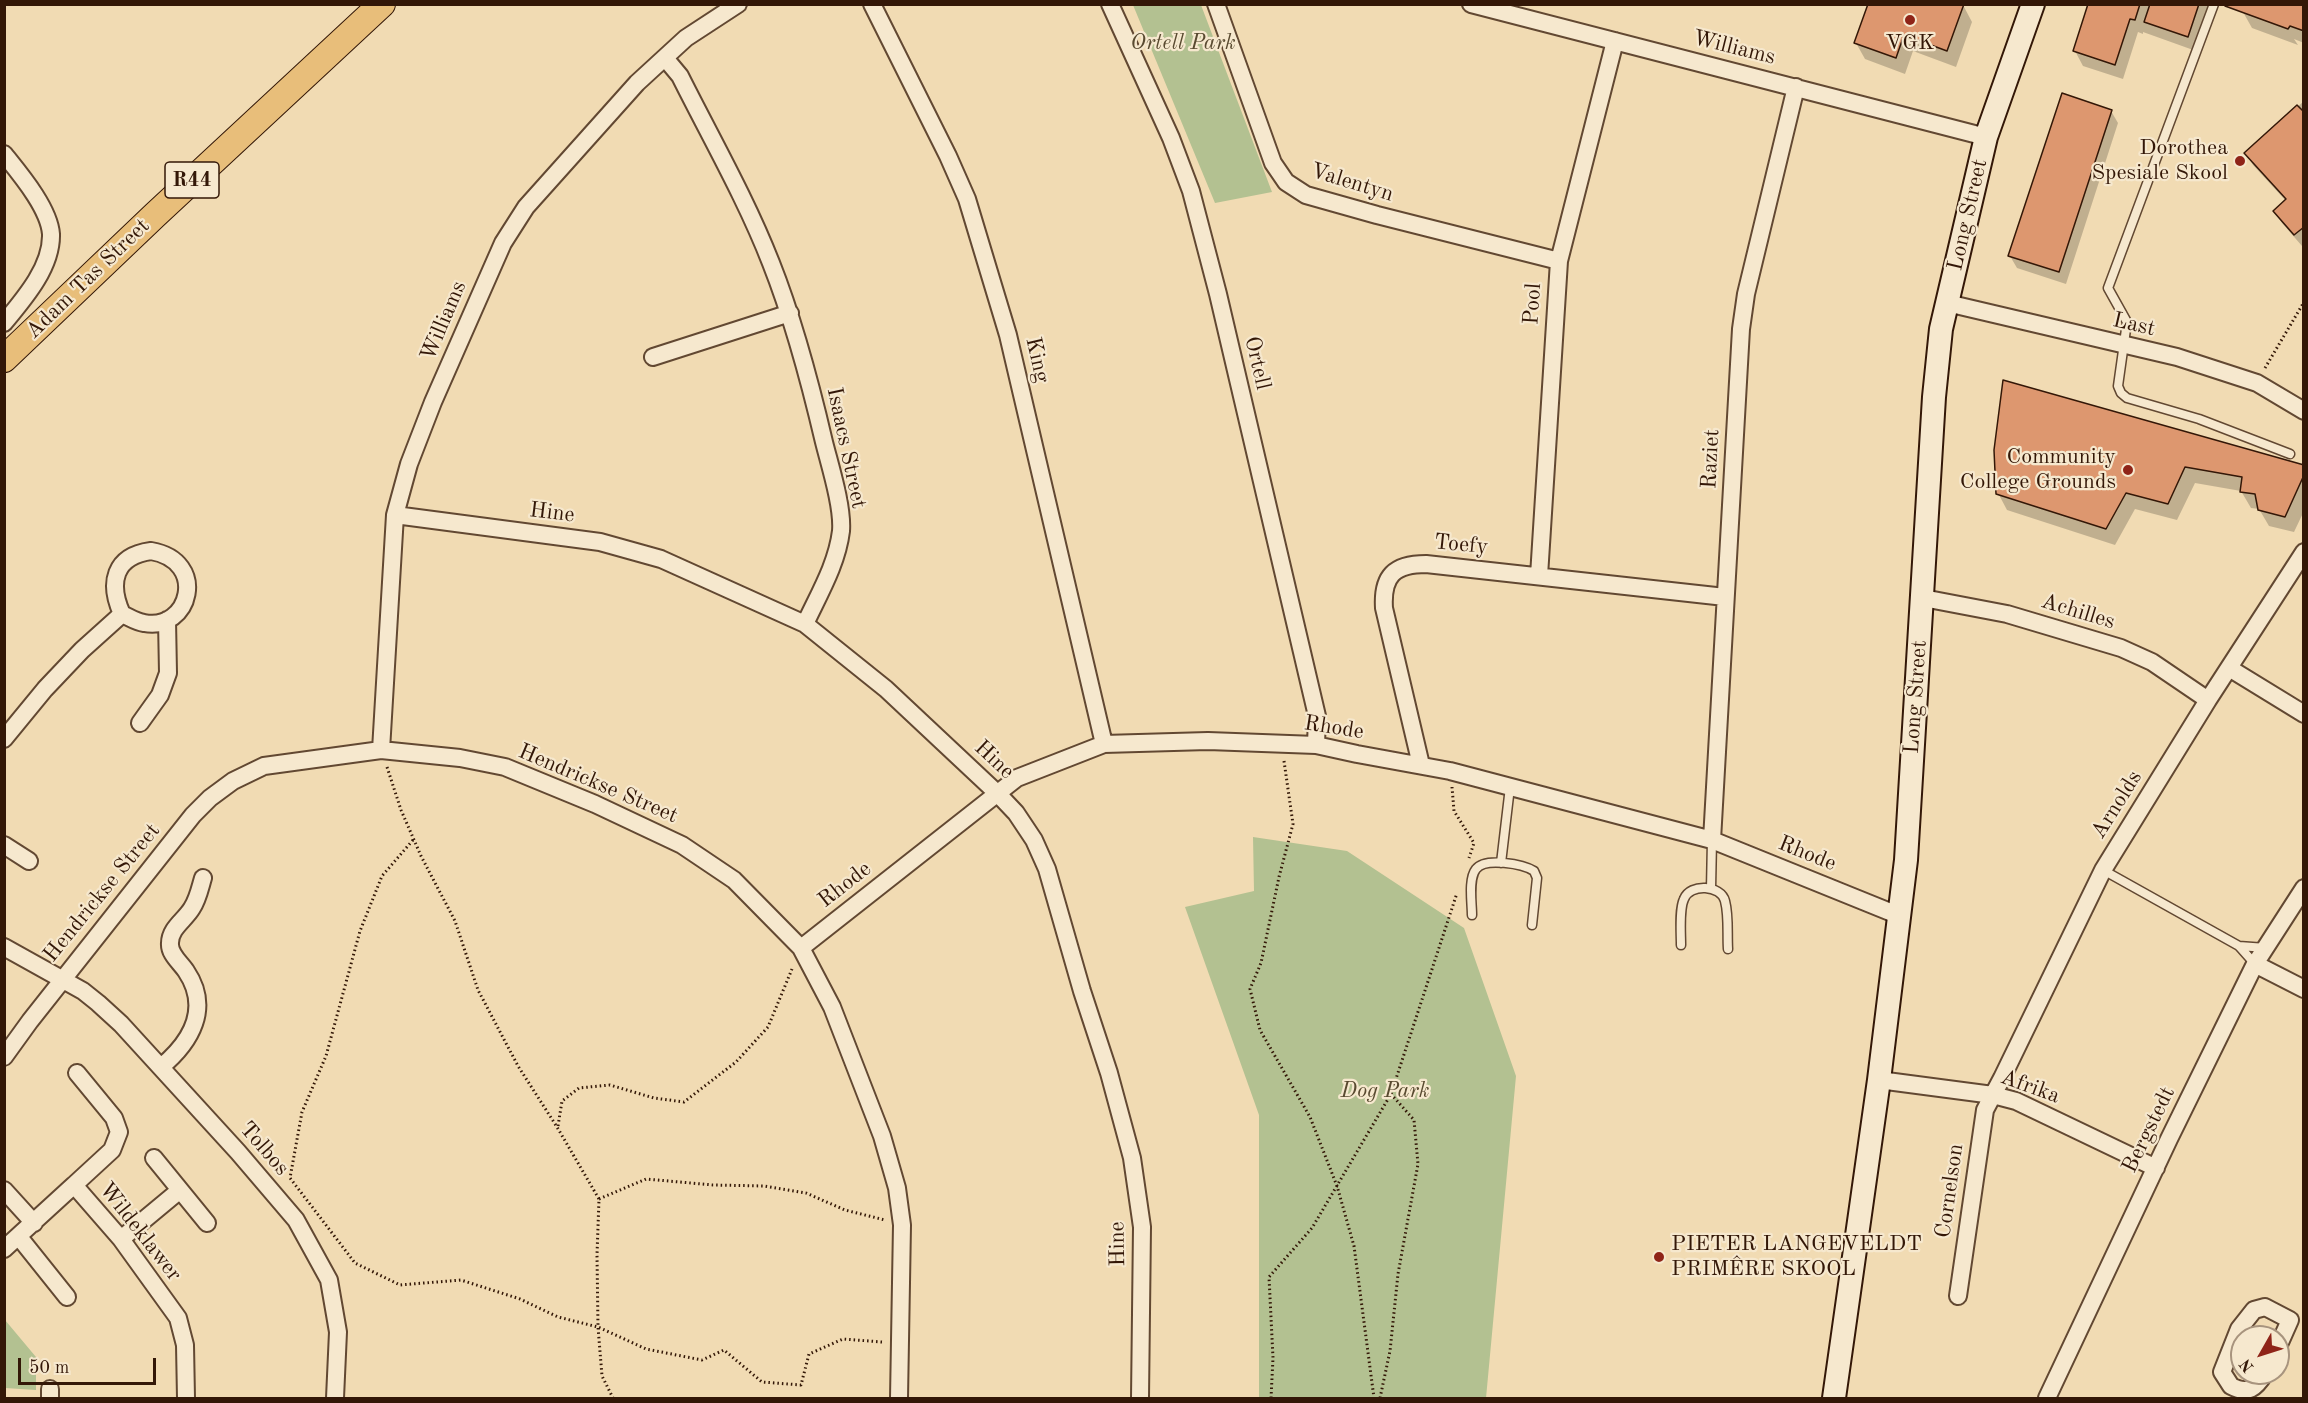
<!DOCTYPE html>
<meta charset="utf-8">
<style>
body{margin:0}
#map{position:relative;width:2308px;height:1403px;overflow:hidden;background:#f1dbb3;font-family:"Old Standard TT",serif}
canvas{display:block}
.frame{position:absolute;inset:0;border:6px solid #331707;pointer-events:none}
.north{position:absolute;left:2230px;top:1325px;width:60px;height:60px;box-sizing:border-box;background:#f6e8ce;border:2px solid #a8947e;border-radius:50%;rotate:231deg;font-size:16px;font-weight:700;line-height:24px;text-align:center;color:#331707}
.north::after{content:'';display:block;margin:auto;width:21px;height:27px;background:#8f2418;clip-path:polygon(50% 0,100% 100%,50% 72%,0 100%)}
.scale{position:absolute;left:18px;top:1358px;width:138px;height:27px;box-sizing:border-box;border:3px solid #331707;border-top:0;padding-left:8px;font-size:18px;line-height:21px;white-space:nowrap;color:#331707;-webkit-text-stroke:4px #f6e8ce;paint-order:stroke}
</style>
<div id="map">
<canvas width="2308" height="1403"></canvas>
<div class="frame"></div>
<div class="north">N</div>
<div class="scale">50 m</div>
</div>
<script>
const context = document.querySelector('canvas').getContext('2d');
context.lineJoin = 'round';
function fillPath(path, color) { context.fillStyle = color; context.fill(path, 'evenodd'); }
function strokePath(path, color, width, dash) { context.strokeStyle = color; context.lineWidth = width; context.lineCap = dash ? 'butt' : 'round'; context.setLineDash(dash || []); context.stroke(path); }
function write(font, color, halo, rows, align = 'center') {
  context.font = font + ' "Old Standard TT",serif'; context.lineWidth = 4.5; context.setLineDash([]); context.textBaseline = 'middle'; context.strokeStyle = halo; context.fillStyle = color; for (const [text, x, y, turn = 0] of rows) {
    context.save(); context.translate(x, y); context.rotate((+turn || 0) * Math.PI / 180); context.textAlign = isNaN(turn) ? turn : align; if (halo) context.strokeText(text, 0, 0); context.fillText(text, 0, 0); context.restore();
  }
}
const green = new Path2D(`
 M1133 5H1201L1272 192 1215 203Z
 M1253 837 1347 851 1464 928 1516 1076 1486 1398H1259V1115L1185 907 1254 891Z
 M5 1320 36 1357V1390L5 1388Z`);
const shadow = new Path2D(`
 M2090 4H2212L2196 51 2143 32V34L2138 32 2123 79 2083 66 2075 51Z
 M2304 4V43L2294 39 2298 45 2252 28 2243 12Z
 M1963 5 1972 22 1956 67 1913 51 1905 74 1865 59 1856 43Z
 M2304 101V245L2302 246 2282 223 2275 211 2286 201 2253 165 2246 153Z
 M2111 111 2118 123 2066 284 2017 268 2010 256Z
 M1995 450 2304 467V511L2294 532 2269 526 2259 509 2251 508 2241 491 2195 483 2177 520 2135 509 2115 545 2007 510 1998 493Z`);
const building = new Path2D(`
 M1868 4H1964L1947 51 1904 35 1896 58 1854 43Z
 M2088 4H2140L2135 20 2130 19 2115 65 2073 51Z
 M2150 4H2199L2188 37 2144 22Z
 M2225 4H2304V31L2290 26 2288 29 2225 6Z
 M2062 93 2112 110 2059 272 2008 256Z
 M2297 105 2304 112V227L2294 235 2273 211 2286 199 2244 153Z
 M2003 380 2304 465V475L2285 517 2258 510 2255 494 2240 492 2242 477 2185 467 2168 504 2126 493 2106 529 1996 494 1994 450Z`);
const path = new Path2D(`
 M2265 368 2304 302
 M1284 761 1293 824 1279 877 1261 963 1250 989 1260 1030 1310 1117 1337 1186 1354 1246 1374 1398
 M387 767 401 810 421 856 455 921 478 990 518 1066 557 1127 599 1199 597 1255 598 1327 602 1376 613 1398
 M1452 787 1454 811 1474 843 1469 858
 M413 840 382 876 360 931 326 1056 302 1112 290 1178 355 1263 400 1285 461 1280 520 1299 558 1317 598 1327 646 1349 702 1360 724 1350 762 1382 801 1385 809 1354 843 1339 882 1342
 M558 1126 562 1101 579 1088 610 1085 654 1098 684 1102 736 1062 768 1027 792 969
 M599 1199 646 1179 713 1185 764 1186 806 1193 845 1210 885 1220
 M1271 1398 1273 1358 1269 1277 1312 1228 1391 1094 1457 893
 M1380 1398 1390 1351 1398 1274 1418 1164 1414 1120 1391 1094`);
const lane = new Path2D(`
 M2214 4 2108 288 2127 322 2118 386 2121 393 2127 398 2199 419 2290 454
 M1501 863 1510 787
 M2103 870 2239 946 2255 964
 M1711 889 1712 840
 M1472 915C1472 903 1468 879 1476 869 1485 857 1523 864 1534 871L1537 878 1532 925
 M1681 945C1681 933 1679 909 1684 899 1690 883 1721 885 1725 901 1729 916 1727 934 1728 949
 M2239 946 2266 948`);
const street = new Path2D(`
 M872 4 948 156 967 199 1008 335 1104 744
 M1110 4 1171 138 1191 191 1218 294 1317 716 1316 745
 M1216 4 1273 163 1286 182 1306 195 1377 215 1559 261
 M1471 4 1986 137
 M665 58 680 76C711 138 746 199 771 263 794 321 810 382 824 442 830 466 843 507 841 531 837 564 819 594 805 624
 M4 154C20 174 49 208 51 234 52 267 24 299 4 323
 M1947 303 2177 357 2257 383 2304 411
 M653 357 790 313
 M395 515 600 542 661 559 805 624 886 689 998 794 1016 813 1034 840 1047 869 1082 991 1109 1073 1132 1158 1142 1227 1140 1398
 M151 551C209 561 190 632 144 623 136 622 129 617 122 614 108 583 114 556 151 551Z
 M1539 576 1559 261 1615 41
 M1923 598 2007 614 2121 648 2152 662 2208 700
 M2229 668 2304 714
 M140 723 160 695 168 673 167 620
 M4 739 45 689 82 650 122 614
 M381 750 395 515 409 464 433 402 503 243 526 207 637 83 686 38 738 4
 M1421 765 1384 608C1382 576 1394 564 1426 564L1725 597
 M1712 840 1741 329 1746 294 1796 87
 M4 845 29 861
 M4 947 83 991 98 1003 121 1024 238 1152 296 1220 329 1280 338 1332 335 1398
 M801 948 1017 778 1104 744 1208 741 1316 745 1357 754 1450 771 1712 840 1900 916
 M2255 964 2304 989
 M4 1057 30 1021 193 815 210 798 233 781 264 766 381 750 460 758 505 767 595 804 682 845 734 880 801 948 832 1007 882 1136 897 1188 902 1225 899 1398
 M161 1067C191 1042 211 1008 186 971 180 962 169 954 170 943 170 928 185 920 192 908 198 899 200 888 203 878
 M1879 1080 1993 1095 2016 1101 2156 1168
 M154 1158 207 1223
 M74 1185 112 1150 119 1132 114 1118 77 1073
 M4 1190 34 1223
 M19 1237 67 1297
 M121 1239 180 1190
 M4 1249 74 1185 121 1239 178 1318 185 1345 186 1398
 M1958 1296 1985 1110 2002 1078 2103 870 2208 700 2304 552
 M2265 1373C2256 1388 2248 1395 2231 1386L2222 1372 2239 1329 2254 1310 2265 1307 2290 1320 2278 1347
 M50 1398V1389
 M2047 1398 2169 1139 2255 964 2304 888`);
const secondary = new Path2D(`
 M1834 1398 1879 1080 1906 860 1934 397 1941 329 1986 137 2033 4`);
const primary = new Path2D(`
 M4 359 155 215 382 4`);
const markers = [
 [1910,20,6,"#8f2418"],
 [2240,161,6,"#8f2418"],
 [2128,470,6,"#8f2418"],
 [1659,1257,6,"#8f2418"]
];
const shields = [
 [192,180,54]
];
const shieldNames = [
 ["R44",192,180]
];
const parkNames = [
 ["Ortell Park",1183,43],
 ["Dog Park",1385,1091]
];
const poiNames = [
 ["VGK",1910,43,"center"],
 ["Dorothea",2228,148],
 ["Spesiale Skool",2228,173],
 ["Community",2116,457],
 ["College Grounds",2116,482],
 ["PIETER LANGEVELDT",1671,1244,"left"],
 ["PRIMÊRE SKOOL",1671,1269,"left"]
];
const streetNames = [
 ["Williams",1734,48,14],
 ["Valentyn",1352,183,17],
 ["Long Street",1968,215,-77],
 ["Adam Tas Street",88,279,-44],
 ["Pool",1533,304,-86],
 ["Williams",444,321,-67],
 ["Last",2134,325,13],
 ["King",1037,360,77],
 ["Ortell",1257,363,77],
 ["Isaacs Street",846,448,78],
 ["Raziet",1711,459,-87],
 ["Hine",552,513,7],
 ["Toefy",1461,545,6],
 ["Achilles",2078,612,17],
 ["Long Street",1916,697,-86],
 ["Rhode",1334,728,9],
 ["Hine",994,760,43],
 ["Hendrickse Street",598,784,23],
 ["Arnolds",2117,805,-58],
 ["Rhode",1807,854,22],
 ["Rhode",845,885,-38],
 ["Hendrickse Street",102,893,-51],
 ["Afrika",2030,1087,20],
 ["Bergstedt",2149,1130,-64],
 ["Tolbos",264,1149,49],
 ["Cornelson",1950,1191,-82],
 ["Wildeklawer",140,1232,52],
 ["Hine",1118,1244,-91]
];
fillPath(green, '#b3c191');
fillPath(shadow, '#0003');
fillPath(building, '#dd976f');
strokePath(building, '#331707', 1.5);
strokePath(lane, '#624832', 11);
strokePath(street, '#624832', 20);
strokePath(secondary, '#331707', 26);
strokePath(primary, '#331707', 28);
strokePath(path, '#331707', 3, [1.5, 3]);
strokePath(lane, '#f6e8ce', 8);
strokePath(street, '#f6e8ce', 16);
strokePath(secondary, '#f6e8ce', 22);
strokePath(primary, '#e8be7a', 26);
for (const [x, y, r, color] of markers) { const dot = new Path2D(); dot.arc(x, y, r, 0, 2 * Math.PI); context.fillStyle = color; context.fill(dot); strokePath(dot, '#f6e8ce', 2); }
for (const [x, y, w] of shields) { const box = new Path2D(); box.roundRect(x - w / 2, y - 18, w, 36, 4.5); context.fillStyle = '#f6e8ce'; context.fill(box); strokePath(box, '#331707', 1.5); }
write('bold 21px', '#331707', null, shieldNames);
write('italic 22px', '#594a30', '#f6e8ce', parkNames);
write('22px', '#331707', '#f6e8ce', poiNames, 'right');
write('22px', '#331707', '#f6e8ce', streetNames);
</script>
